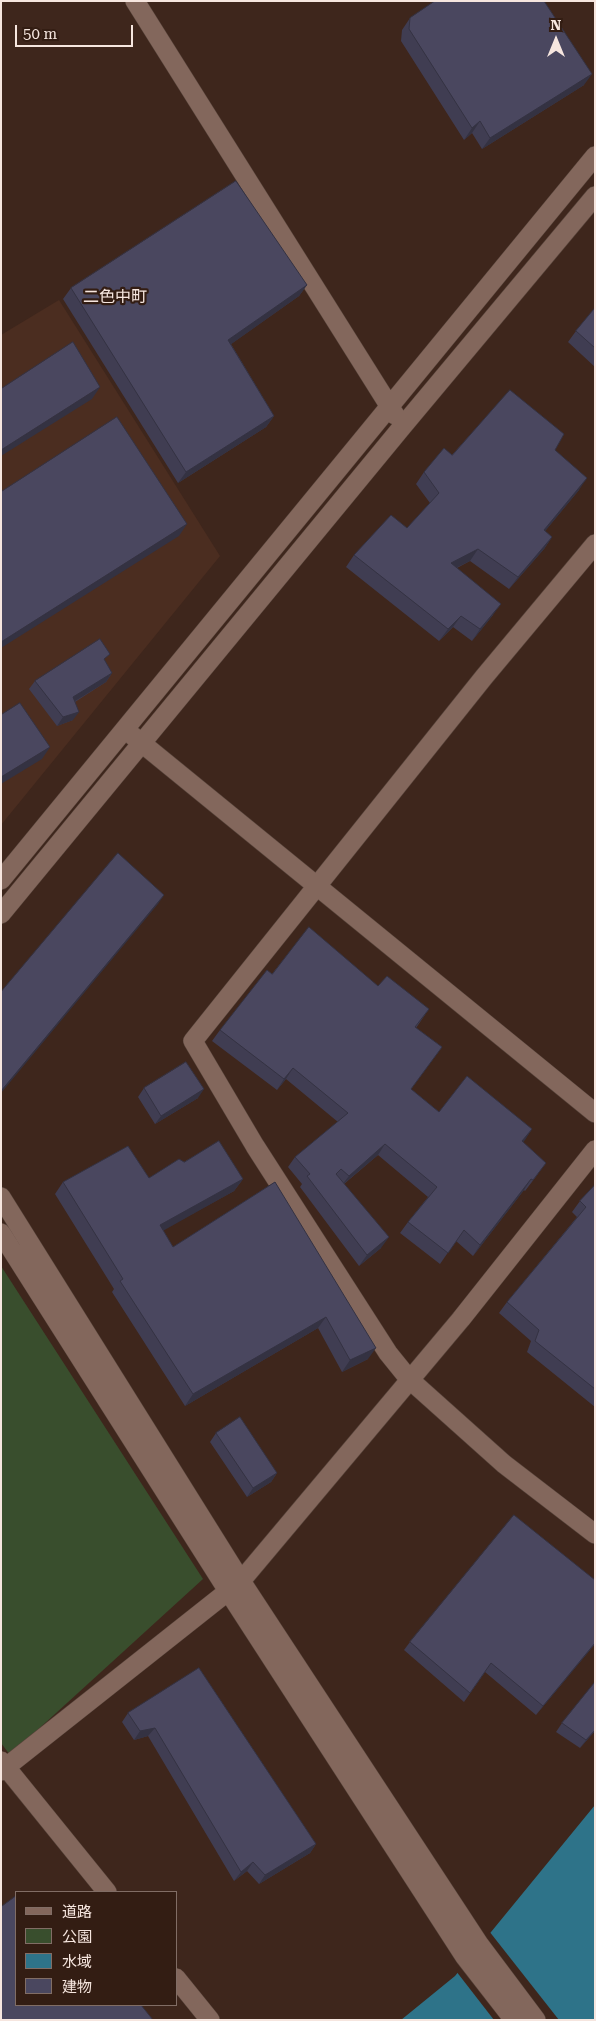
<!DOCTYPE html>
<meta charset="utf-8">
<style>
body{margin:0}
#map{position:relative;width:596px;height:2021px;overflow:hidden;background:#3e261c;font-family:"Roboto Serif","Noto Sans JP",serif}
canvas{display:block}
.frame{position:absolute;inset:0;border:2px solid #f6e6df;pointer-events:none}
.legend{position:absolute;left:15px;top:1891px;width:162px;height:115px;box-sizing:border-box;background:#331d13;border:1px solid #816d65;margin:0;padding:6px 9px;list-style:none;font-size:15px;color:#f6e6df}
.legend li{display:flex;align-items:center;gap:10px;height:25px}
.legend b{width:25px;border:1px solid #816d65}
.north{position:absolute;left:531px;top:15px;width:50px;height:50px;-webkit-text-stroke:4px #331d13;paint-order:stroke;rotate:0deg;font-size:14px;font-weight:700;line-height:20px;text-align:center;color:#f6e6df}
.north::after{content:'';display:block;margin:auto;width:18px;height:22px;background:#f6e6df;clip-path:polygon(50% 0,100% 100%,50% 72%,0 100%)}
.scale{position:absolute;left:15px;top:25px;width:118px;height:22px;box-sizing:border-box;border:2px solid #f6e6df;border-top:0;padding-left:6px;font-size:15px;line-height:18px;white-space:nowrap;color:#f6e6df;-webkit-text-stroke:4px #331d13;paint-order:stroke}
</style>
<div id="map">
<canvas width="596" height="2021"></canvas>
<div class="frame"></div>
<ul class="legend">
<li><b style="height:6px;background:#83675c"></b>道路</li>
<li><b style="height:14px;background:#394e2d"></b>公園</li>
<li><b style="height:14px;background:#2e7389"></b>水域</li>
<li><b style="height:14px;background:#4a475f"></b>建物</li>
</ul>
<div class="north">N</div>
<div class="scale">50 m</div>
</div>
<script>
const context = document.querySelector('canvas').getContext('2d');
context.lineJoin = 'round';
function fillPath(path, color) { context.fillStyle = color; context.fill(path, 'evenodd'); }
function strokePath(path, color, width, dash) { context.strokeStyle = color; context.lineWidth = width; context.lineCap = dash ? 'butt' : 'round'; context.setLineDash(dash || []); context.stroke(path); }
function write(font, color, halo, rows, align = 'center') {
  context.font = font + ' "Roboto Serif","Noto Sans JP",serif'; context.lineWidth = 4.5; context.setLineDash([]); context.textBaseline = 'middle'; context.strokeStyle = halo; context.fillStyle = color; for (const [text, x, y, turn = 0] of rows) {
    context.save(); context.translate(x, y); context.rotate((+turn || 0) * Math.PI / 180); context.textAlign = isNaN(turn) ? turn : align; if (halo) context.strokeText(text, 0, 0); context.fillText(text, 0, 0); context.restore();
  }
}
const built = new Path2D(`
 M59 300 220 556 1 825V335Z`);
const green = new Path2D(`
 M1 1266 203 1579 10 1755 1 1743Z`);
const water = new Path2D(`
 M595 1805V2020H401L455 1976Z`);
const pier = new Path2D(`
 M489 1931 559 2020H494L456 1971Z`);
const minor = new Path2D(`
 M135 1 395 415
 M595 544 484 677 193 1041 255 1146 388 1353 409 1379 504 1464 595 1534
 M133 736 595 1113
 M1 880 595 156
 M1 914 402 427 595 196
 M1 1197 241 1581 479 1944 536 2020
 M1 1233 228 1591 465 1957 514 2020
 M1 1761 107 1892
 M1 1771 241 1581 461 1319 595 1150
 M176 1978 210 2020`);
const wall = new Path2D(`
 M410 18 584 85 482 149 472 133 464 140 401 41 402 30Z
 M307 285 299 296 231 344 274 416 266 427 178 483 63 299 71 288Z
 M595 308V367L568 342 576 331Z
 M555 450 579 490 545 531 552 537 544 549 509 589 470 561 457 568 493 615 472 641 453 627 439 641 346 567 354 555 407 528 430 503 416 484 424 472 452 455Z
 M105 661 112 673 106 682 75 702 73 720 57 726 29 689 35 681Z
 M378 986 429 1009 416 1028 442 1047 411 1089 439 1112 532 1129 523 1142 538 1174 525 1191 524 1190 473 1256 456 1241 440 1264 400 1233 408 1222 428 1197 378 1155 344 1184 381 1248 359 1266 300 1187 302 1184 288 1167 295 1157 338 1122 286 1079 277 1090 212 1041 220 1030Z
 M144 1088 198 1098 155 1124 138 1097Z
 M184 1162 243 1179 234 1191 163 1230 173 1247 275 1182 368 1359 342 1372 318 1328 185 1406 112 1292 114 1289 55 1194 63 1182 149 1178Z
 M595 1185V1407L527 1352 531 1341 499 1313 507 1302 577 1217 572 1212 580 1201Z
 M216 1433 277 1473 271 1482 247 1497 210 1442Z
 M410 1642 595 1644 536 1715 485 1672 464 1702 404 1650Z
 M199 1668 316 1844 310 1853 259 1884 247 1871 234 1881 148 1736 134 1740 122 1722 128 1713Z
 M562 1723 595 1731 580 1748 556 1732Z`);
const shadedWall = new Path2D(`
 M592 74 584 85 482 149 490 138Z
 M480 121 472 133 464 140 472 128Z
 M307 285 299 296 220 352 228 340Z
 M100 387 92 399 1 456V450Z
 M274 416 266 427 178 483 186 472Z
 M587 478 579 490 536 542 544 530Z
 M187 524 179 536 1 648V642Z
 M552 537 544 549 509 589 518 577Z
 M478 549 470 561 443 574 451 563Z
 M501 604 493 615 472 641 480 629Z
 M461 616 453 627 439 641 448 629Z
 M112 673 106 682 67 706 73 697Z
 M79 712 73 720 57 726 63 717Z
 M50 747 42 759 1 784V777Z
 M164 895 158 904 1 1093V1091Z
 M293 1068 286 1079 277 1090 284 1079Z
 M204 1089 198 1098 155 1124 161 1116Z
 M532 1129 525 1140 514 1152 522 1141Z
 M385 1144 378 1155 341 1186 349 1176Z
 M243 1179 234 1191 152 1237 160 1225Z
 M531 1179 524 1190 473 1256 480 1245Z
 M389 1237 381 1248 359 1266 367 1255Z
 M326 1317 318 1328 185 1406 193 1394Z
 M376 1348 368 1359 342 1372 350 1360Z
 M277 1473 271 1482 247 1497 253 1488Z
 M595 1643V1644L536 1715 543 1706Z
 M155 1728 148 1736 134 1740 140 1731Z
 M595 1730V1731L580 1748 586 1740Z
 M316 1844 310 1853 259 1884 265 1875Z
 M253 1862 247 1871 234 1881 241 1872Z`);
const building = new Path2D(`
 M435 1H544L592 74 490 138 480 121 472 128 409 29 410 18Z
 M236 181 307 285 228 340 274 416 186 472 71 288Z
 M595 308V348L576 331Z
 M73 342 100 387 1 450V389Z
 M510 390 564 434 555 450 587 478 544 530 552 537 518 577 478 549 451 563 501 604 480 629 461 616 448 629 354 555 391 515 407 528 439 493 424 472 444 448 452 455Z
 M117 417 187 524 1 642V492Z
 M100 639 110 654 104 659 112 673 73 697 79 712 63 717 35 681Z
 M20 703 50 747 1 777V715Z
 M118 853 164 895 1 1091V992Z
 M309 927 378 986 387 976 429 1009 415 1027 442 1047 411 1089 439 1112 467 1076 532 1129 522 1141 546 1163 533 1180 531 1179 480 1245 464 1230 448 1253 408 1222 437 1187 385 1144 349 1176 341 1169 336 1174 389 1237 367 1255 307 1176 310 1174 295 1157 348 1113 293 1068 284 1079 220 1030 267 970 272 974Z
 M186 1062 204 1089 161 1116 144 1088Z
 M219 1141 243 1179 160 1225 173 1247 275 1182 376 1348 350 1360 326 1317 193 1394 120 1281 123 1279 63 1182 128 1146 149 1178 179 1159 184 1162Z
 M595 1185V1389L535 1341 539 1330 507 1302 586 1207 580 1201Z
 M240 1417 277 1473 253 1488 216 1433Z
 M514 1515 595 1580V1643L543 1706 491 1663 470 1693 410 1642Z
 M199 1668 316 1844 265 1875 253 1862 241 1872 155 1728 140 1731 128 1713Z
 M595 1682V1730L586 1740 562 1723Z
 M16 1896V2005H141L153 2020H1V1907Z`);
const neighbourhoodNames = [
 ["二色中町",115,297]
];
fillPath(built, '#4b2d20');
fillPath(green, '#394e2d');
fillPath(water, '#2e7389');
fillPath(pier, '#3e261c');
strokePath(minor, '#56433a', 20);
strokePath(minor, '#83675c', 19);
fillPath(wall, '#403d52');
fillPath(shadedWall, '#343242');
fillPath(building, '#4a475f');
strokePath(building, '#343242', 1);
write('16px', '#f6e6df', '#331d13', neighbourhoodNames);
</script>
